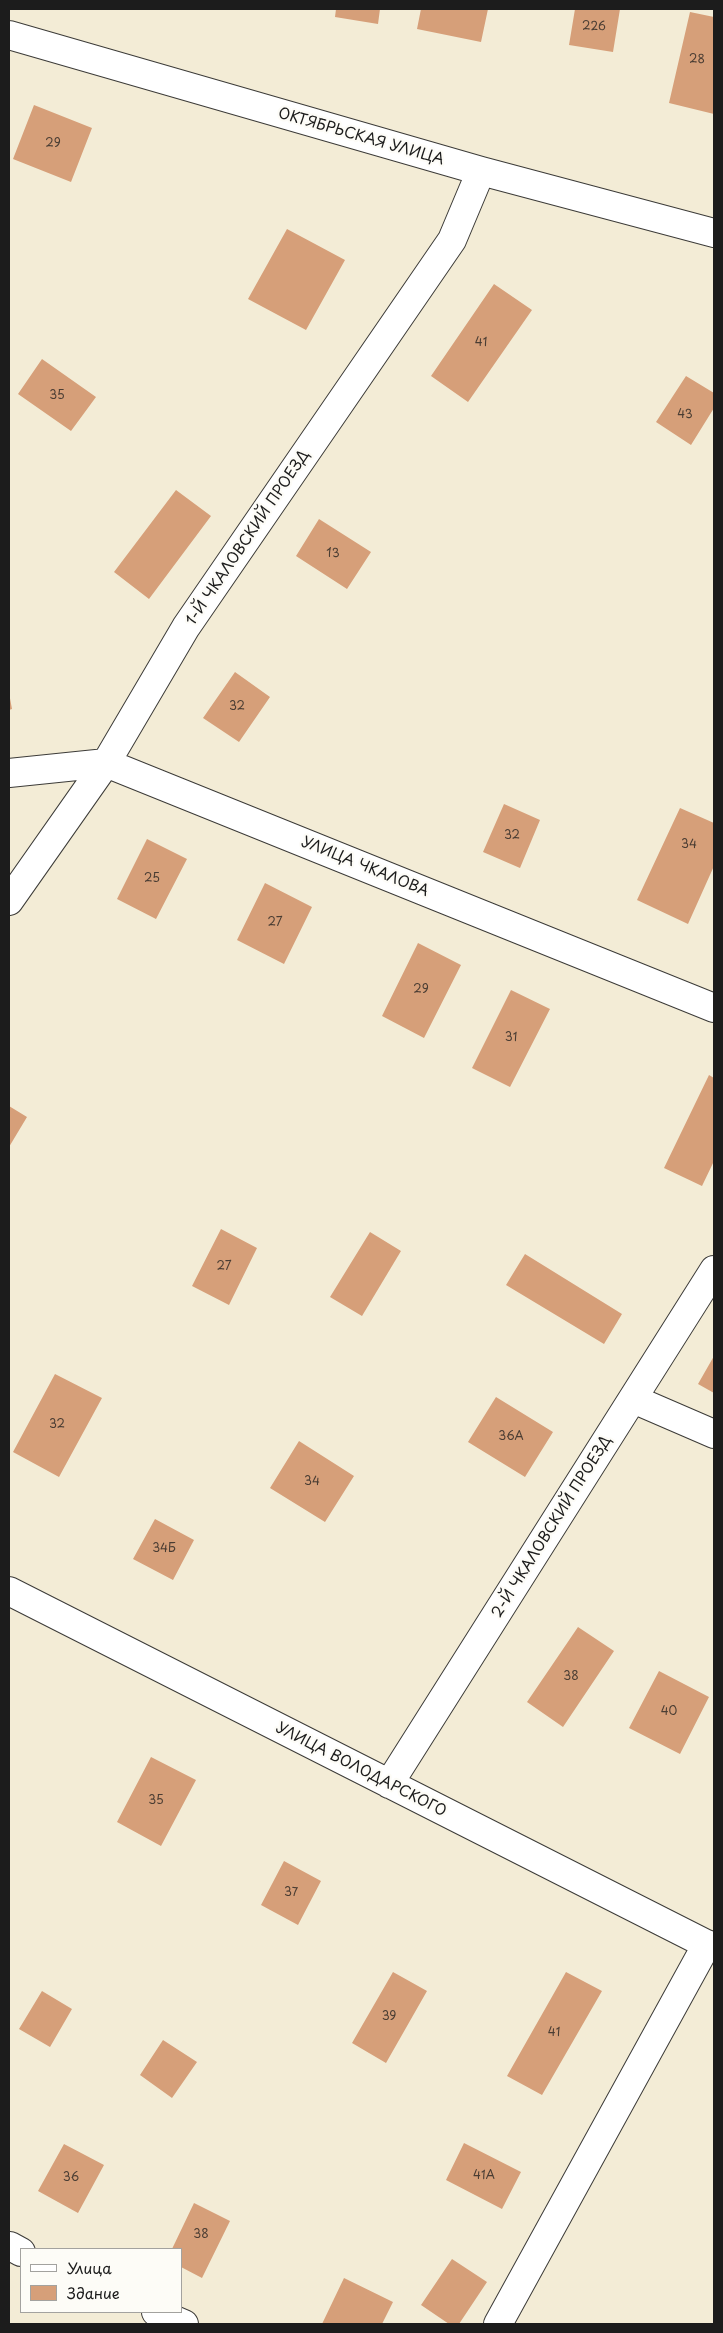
<!DOCTYPE html>
<meta charset="utf-8">
<style>
body{margin:0}
#map{position:relative;width:723px;height:2333px;overflow:hidden;background:#f3ecd6;font-family:"Playpen Sans",sans-serif}
canvas{display:block}
.frame{position:absolute;inset:0;border:10px solid #1c1c1c;pointer-events:none}
.legend{position:absolute;left:20px;top:2248px;width:162px;height:65px;box-sizing:border-box;background:#fdfcf7;border:1px solid #a3a29f;margin:0;padding:6px 9px;list-style:none;font-size:15px;color:#1c1c1c}
.legend li{display:flex;align-items:center;gap:10px;height:25px}
.legend b{width:25px;border:1px solid #a3a29f}
</style>
<div id="map">
<canvas width="723" height="2333"></canvas>
<div class="frame"></div>
<ul class="legend">
<li><b style="height:6px;background:#fff"></b>Улица</li>
<li><b style="height:14px;background:#d69f79"></b>Здание</li>
</ul>
</div>
<script>
const context = document.querySelector('canvas').getContext('2d');
context.lineJoin = 'round';
function fillPath(path, color) { context.fillStyle = color; context.fill(path, 'evenodd'); }
function strokePath(path, color, width, dash) { context.strokeStyle = color; context.lineWidth = width; context.lineCap = dash ? 'butt' : 'round'; context.setLineDash(dash || []); context.stroke(path); }
function write(font, color, halo, rows, align = 'center') {
  context.font = font + ' "Playpen Sans",sans-serif'; context.lineWidth = 4.5; context.setLineDash([]); context.textBaseline = 'middle'; context.strokeStyle = halo; context.fillStyle = color; for (const [text, x, y, turn = 0] of rows) {
    context.save(); context.translate(x, y); context.rotate((+turn || 0) * Math.PI / 180); context.textAlign = isNaN(turn) ? turn : align; if (halo) context.strokeText(text, 0, 0); context.fillText(text, 0, 0); context.restore();
  }
}
const building = new Path2D(`
 M336 9H380L378 24 335 17Z
 M421 9H488L481 42 417 29Z
 M575 9H620L613 52 569 45Z
 M690 12 714 17V114L669 103Z
 M34 105 92 128 71 182 13 159Z
 M287 229 345 260 306 330 248 299Z
 M494 284 532 310 468 402 431 376Z
 M42 359 96 397 71 431 18 394Z
 M686 376 714 393V408L691 445 656 422Z
 M176 490 211 516 149 599 114 572Z
 M319 519 371 552 347 589 296 556Z
 M235 672 270 697 239 742 203 718Z
 M9 693 12 709 9 710Z
 M504 804 540 820 520 868 483 852Z
 M680 808 714 823V866L688 924 637 900Z
 M147 839 187 859 156 919 117 899Z
 M265 883 312 907 284 964 237 940Z
 M418 943 461 965 424 1038 382 1016Z
 M511 990 550 1009 510 1087 472 1068Z
 M709 1075 714 1078V1161L702 1186 664 1168Z
 M9 1106 27 1117 9 1147Z
 M221 1229 257 1248 229 1305 192 1286Z
 M370 1232 401 1251 362 1316 330 1297Z
 M525 1254 622 1314 604 1344 506 1285Z
 M714 1356V1393L698 1384Z
 M55 1374 102 1398 59 1477 13 1452Z
 M496 1397 553 1432 525 1477 468 1442Z
 M299 1441 354 1476 325 1522 270 1488Z
 M155 1519 194 1540 173 1580 133 1559Z
 M578 1627 614 1651 563 1727 527 1702Z
 M659 1671 709 1697 680 1754 629 1728Z
 M151 1757 196 1780 161 1846 117 1822Z
 M284 1861 321 1881 298 1925 261 1905Z
 M393 1972 427 1991 386 2063 352 2043Z
 M566 1972 602 1991 542 2095 507 2076Z
 M42 1991 72 2009 50 2047 19 2029Z
 M163 2040 197 2062 172 2098 140 2075Z
 M464 2143 521 2172 502 2209 446 2180Z
 M64 2144 104 2165 78 2213 38 2191Z
 M194 2203 230 2221 202 2278 181 2267V2249H172Z
 M452 2259 487 2282 459 2324H449L421 2305Z
 M344 2278 393 2302 382 2324H322Z`);
const minor = new Path2D(`
 M9 35 481 171 714 233
 M9 773 106 763 714 1008
 M9 901 106 763 186 627 452 240 481 171
 M633 1399 714 1434
 M9 1591 714 1948
 M389 1784 714 1270
 M10 2246 21 2252
 M156 2312 184 2324
 M498 2324 707 1944`);
const numberNames = [
 ["226",594,27],
 ["28",697,60],
 ["29",53,144],
 ["41",481,343],
 ["35",57,396],
 ["43",685,415],
 ["13",333,554],
 ["32",237,707],
 ["32",512,836],
 ["34",689,845],
 ["25",152,879],
 ["27",275,923],
 ["29",421,990],
 ["31",511,1038],
 ["27",224,1267],
 ["32",57,1425],
 ["36А",511,1437],
 ["34",312,1482],
 ["34Б",164,1549],
 ["38",571,1677],
 ["40",669,1712],
 ["35",156,1801],
 ["37",291,1893],
 ["39",389,2017],
 ["41",554,2033],
 ["41А",484,2176],
 ["36",71,2178],
 ["38",201,2235]
];
const streetNames = [
 ["ОКТЯБРЬСКАЯ УЛИЦА",361,137,16],
 ["1-Й ЧКАЛОВСКИЙ ПРОЕЗД",248,538,-56],
 ["УЛИЦА ЧКАЛОВА",365,867,22],
 ["2-Й ЧКАЛОВСКИЙ ПРОЕЗД",552,1527,-58],
 ["УЛИЦА ВОЛОДАРСКОГО",361,1770,27]
];
fillPath(building, '#d69f79');
strokePath(minor, '#3c3b38', 30);
strokePath(minor, '#fff', 28);
write('12px', '#4a3d33', null, numberNames);
write('15px', '#1c1c1c', '#fdfcf7', streetNames);
</script>
